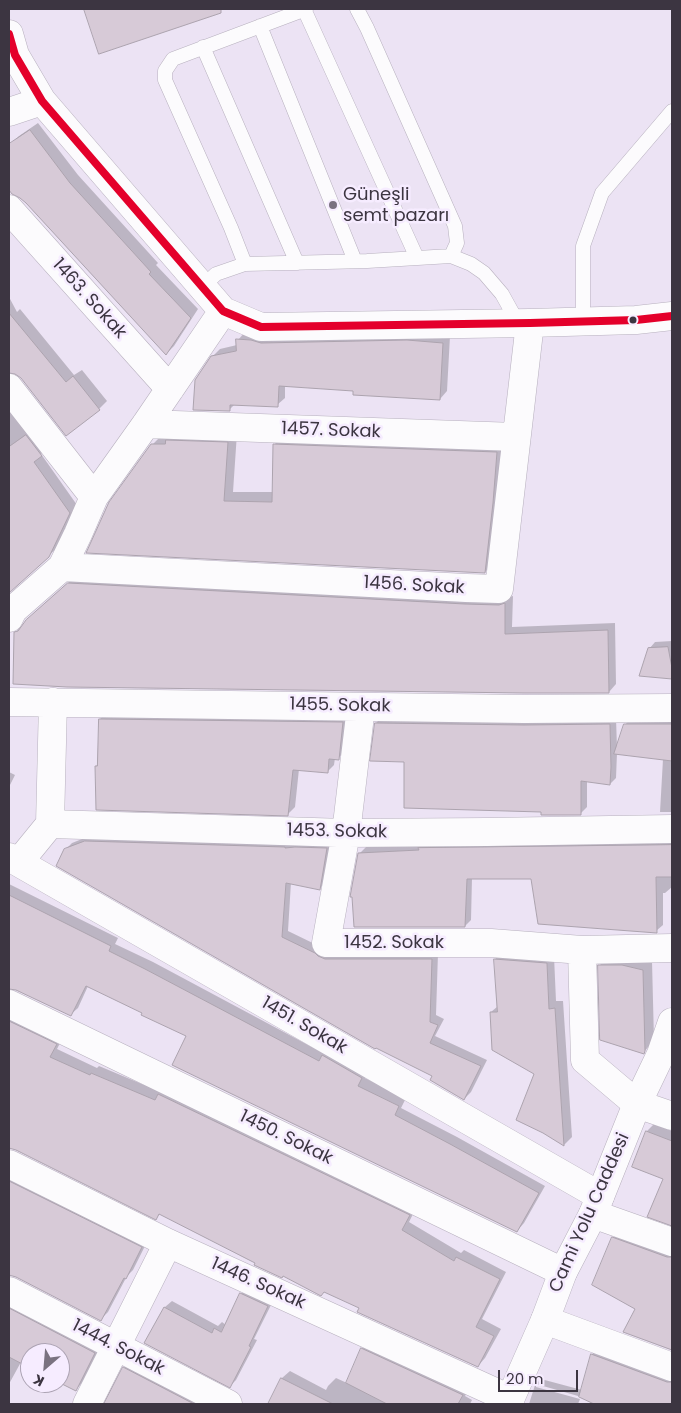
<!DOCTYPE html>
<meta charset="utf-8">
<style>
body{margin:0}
#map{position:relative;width:681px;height:1413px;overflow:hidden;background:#ece3f4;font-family:Poppins,sans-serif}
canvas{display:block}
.frame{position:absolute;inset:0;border:10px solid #3c3541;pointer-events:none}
.north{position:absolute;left:20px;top:1343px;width:50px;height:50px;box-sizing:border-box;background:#f6ecff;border:1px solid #aca3b3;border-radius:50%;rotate:207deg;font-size:14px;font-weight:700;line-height:20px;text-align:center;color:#3c3541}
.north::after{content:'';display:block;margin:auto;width:18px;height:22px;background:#7a7280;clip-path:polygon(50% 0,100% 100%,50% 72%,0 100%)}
.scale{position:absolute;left:498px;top:1370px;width:80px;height:22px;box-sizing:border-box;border:2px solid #3c3541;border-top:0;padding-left:6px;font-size:15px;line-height:18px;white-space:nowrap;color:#3c3541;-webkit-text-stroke:4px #f6ecff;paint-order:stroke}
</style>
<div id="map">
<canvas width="681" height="1413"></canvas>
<div class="frame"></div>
<div class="north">K</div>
<div class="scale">20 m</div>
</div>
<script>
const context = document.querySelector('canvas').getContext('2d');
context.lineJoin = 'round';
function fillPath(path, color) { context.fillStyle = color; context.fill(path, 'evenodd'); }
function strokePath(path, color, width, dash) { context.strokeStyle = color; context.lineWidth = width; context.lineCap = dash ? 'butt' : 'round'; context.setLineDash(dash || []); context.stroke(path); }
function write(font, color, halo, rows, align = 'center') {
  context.font = font + ' Poppins,sans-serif'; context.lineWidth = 5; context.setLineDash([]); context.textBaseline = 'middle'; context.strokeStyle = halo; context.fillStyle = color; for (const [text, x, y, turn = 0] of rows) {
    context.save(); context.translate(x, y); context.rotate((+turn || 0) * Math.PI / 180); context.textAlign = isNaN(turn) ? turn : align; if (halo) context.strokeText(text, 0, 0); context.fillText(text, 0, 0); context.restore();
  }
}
const shadow = new Path2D(`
 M85 9H216L210 15 100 52Z
 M38 123 78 175 158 263 156 265 198 309 174 346 166 354 27 202 13 193 9 187V150L11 144 19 136Z
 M9 297 17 312 20 309 74 375 82 370 107 401 99 409 22 377 15 372H9Z
 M245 332 450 336 447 391 440 399 354 389 285 386V398L277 405 235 404 229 410 212 357 220 349 237 345 238 340Z
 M9 395 49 447 41 454 77 505 57 548 9 591Z
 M237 433 233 492H273L274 445 284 434 506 442 495 562 485 572 88 551 152 445 162 435Z
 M76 576 507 598 513 596 512 627 615 623 616 684 609 692 15 633 35 612Z
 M672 641V678L640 675 649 649 655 642Z
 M107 712 350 716 346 751 338 758H335L334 765 327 772 299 769 295 807 288 814 96 766 98 764 100 719Z
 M382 717 616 718 617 748 625 725 631 718H672V812H660L663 759 617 753 616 778 610 784 587 781V807L580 814 542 811 405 761 376 723Z
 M9 772 15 775 9 787Z
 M92 835 333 842 326 882 319 889 291 882 288 931 321 947 438 953 436 1015 444 1019 435 1036 487 1060 471 1092 464 1099 434 1076 65 850 72 843Z
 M672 839V887L665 893H663V925L656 931 532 878H472L471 920 465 926 359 854 366 847 424 844Z
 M9 884 118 938 115 944 153 962 325 1054 369 1070 365 1078 406 1098 401 1108 457 1137 545 1186 524 1223 517 1231 187 1035 144 1012 88 986 78 1008 70 1015 16 989 9 987Z
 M503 952 554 956 556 1001H563L572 1137 564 1145 543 1132 535 1073 491 1012 498 1006 495 959Z
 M609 956 652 961 654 1040 644 1052 599 966Z
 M9 1010 63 1037 57 1049 97 1068 99 1066 161 1092 416 1208 409 1222 461 1253 464 1250 506 1272 482 1319 501 1329 485 1358 478 1366 360 1307 256 1263 160 1214 156 1218 16 1149 9 1147Z
 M654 1124 672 1131V1224L649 1216 665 1178 647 1131Z
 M9 1170 148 1240 133 1270 127 1276 108 1312 101 1319 16 1276 9 1274Z
 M621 1231 672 1249V1350L625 1332 637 1308 613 1238Z
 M248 1287 274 1299 254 1339 257 1340 236 1380 230 1386 146 1343 165 1307 172 1301 218 1326 222 1322 226 1325 241 1294Z
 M9 1297 102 1345 83 1382 76 1389 60 1381V1353H30V1366L21 1362 9 1384Z
 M369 1341 470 1387 465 1396 472 1400 470 1404H269L282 1378 290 1371 326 1390 328 1386 336 1378 347 1383 362 1349Z
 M599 1347 672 1380V1404H597L585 1398 536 1384V1387L580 1399 578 1404H529L535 1385 541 1379 582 1390 592 1354Z
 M130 1362 211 1404H106L124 1368Z`);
const building = new Path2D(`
 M84 9H221V13L99 54Z
 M30 130 70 183 151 272 149 274 191 318 166 355 26 203 20 198 12 194 9 190V144Z
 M9 313 66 382 73 376 100 410 66 436 21 378 15 374 9 373Z
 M236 339 251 340 261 343 407 340 443 343 440 400 353 395V391L279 386 278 407 230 405V411L193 410 195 380 211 356 236 351Z
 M26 435 42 456 34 462 70 513 49 557 9 593V447Z
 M166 440 228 442 224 501 272 502 273 444 497 452 493 503 485 573 86 553 109 502 151 444H165Z
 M68 583 465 604 499 605 505 603V634L608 630 609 693H524L67 687 13 684 14 632 18 631 26 620Z
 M668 647 672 668V679L639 676 648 648Z
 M99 719 343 722 339 760 329 759 328 773 293 770 288 816 96 810 95 766H97Z
 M375 723 524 725 610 724 611 767 610 785 581 781V815H541V812L404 808V762L370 761Z
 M624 724H672V761L614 754Z
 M85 841 285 847V848L295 847 327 848 320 890 286 883 282 937 315 953 318 956 325 959H432L430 1022 438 1025 430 1043 481 1066 464 1100 430 1080 432 1076 376 1048 375 1049 56 866 64 849Z
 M672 845V877H656L657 933 538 924 531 879H467L465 927H354L352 897H350L358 853 419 850 418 848Z
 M9 895 111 946 109 951 145 969 319 1061 322 1055 362 1078 358 1086 399 1106 395 1115 450 1144 539 1193 517 1232 172 1065 186 1036 141 1015 142 1013 86 986 71 1016 16 990 9 989Z
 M494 959 547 963 549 1009 555 1008 564 1146 543 1133 516 1120 534 1074 492 1050 490 1012H497Z
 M598 965H622L643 970 645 1051 644 1054 600 1040Z
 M9 1021 57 1044 50 1057 90 1075 91 1073 155 1100 158 1094 410 1215 402 1230 454 1261 456 1257 500 1279 476 1327 494 1336 478 1367 357 1312 359 1308 324 1292 321 1296 283 1276 282 1278 254 1265 255 1263 159 1214 156 1220 16 1150 9 1148Z
 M646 1131 672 1141V1226L647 1217 663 1179 632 1167Z
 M9 1181 142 1247 126 1279 124 1278 101 1321 16 1277 9 1275Z
 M612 1237 667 1257H672V1350L623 1332 635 1309 592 1285Z
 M240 1293 268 1306 249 1346 251 1347 230 1388 144 1343 164 1307 212 1333 214 1328 221 1332Z
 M9 1308 95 1353 76 1391 60 1383V1353H30V1368L9 1357Z
 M361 1348 463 1395 458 1404H387L346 1383Z
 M591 1354 667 1382H672V1404H594L579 1397Z
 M123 1367 194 1404H104Z
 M281 1378 333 1404H268Z`);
const service = new Path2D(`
 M304 9 417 258
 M357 9 367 28 455 226 457 243 451 256
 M260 26 355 261
 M203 47 297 263
 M245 264 231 228 165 80V71L173 59 306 9
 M202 287 216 274 245 264 367 261 451 256 471 264 484 273 502 294 518 323
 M583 321V246L602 193 672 111`);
const minor = new Path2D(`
 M9 34 15 55 42 101 223 311 261 327 530 323 636 320 672 316
 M9 112 42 101
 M9 209 170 389
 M9 388 94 497
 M146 424 516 437
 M62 567 466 588 499 589 530 323
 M9 618 13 610 62 567 78 534 94 497 146 424 223 311
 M9 702 524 709 672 708
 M361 707 346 833 326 943H491L582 950 672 948
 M50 824 53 702
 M9 857 600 1196
 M19 862 50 824 346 833 487 832 672 829
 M582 950 585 1060 637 1104 672 1116
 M9 1004 563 1272
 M9 1164 168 1243 510 1399
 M593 1214 672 1242
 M9 1291 228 1404
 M545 1320 672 1367
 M87 1404 168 1243`);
const tertiary = new Path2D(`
 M508 1404 545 1320 563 1272 593 1214 637 1104 661 1054 672 1022`);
const bus1 = new Path2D(`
 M9 34 15 55 42 101 223 311 261 327 530 323 636 320 672 316`);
const markers = [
 [333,205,5,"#7a7280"],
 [633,320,4.5,"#3c3541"]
];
const poiNames = [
 ["Güneşli",343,195],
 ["semt pazarı",343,216]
];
const streetNames = [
 ["1463. Sokak",89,299,48],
 ["1457. Sokak",331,431,2],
 ["1456. Sokak",414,586,3],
 ["1455. Sokak",340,706,1],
 ["1453. Sokak",337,832,1],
 ["1452. Sokak",394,943],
 ["1451. Sokak",304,1026,30],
 ["1450. Sokak",286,1138,26],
 ["Cami Yolu Caddesi",590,1213,-66],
 ["1446. Sokak",258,1284,24],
 ["1444. Sokak",118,1348,27]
];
fillPath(shadow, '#0003');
fillPath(building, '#d7cad7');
strokePath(building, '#aca3ae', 1);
strokePath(service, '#b7b0be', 15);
strokePath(minor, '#b7b0be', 29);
strokePath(tertiary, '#b7b0be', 29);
strokePath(service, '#fcfbfd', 14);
strokePath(minor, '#fcfbfd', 28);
strokePath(tertiary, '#fcfbfd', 28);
strokePath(bus1, '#e4002b', 8);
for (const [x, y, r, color] of markers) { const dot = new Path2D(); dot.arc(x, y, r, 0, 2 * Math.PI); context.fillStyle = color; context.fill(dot); strokePath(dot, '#f6ecff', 2); }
write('18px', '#3c3541', '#f6ecff', poiNames, 'left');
write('18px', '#3c3541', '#f6ecff', streetNames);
</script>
